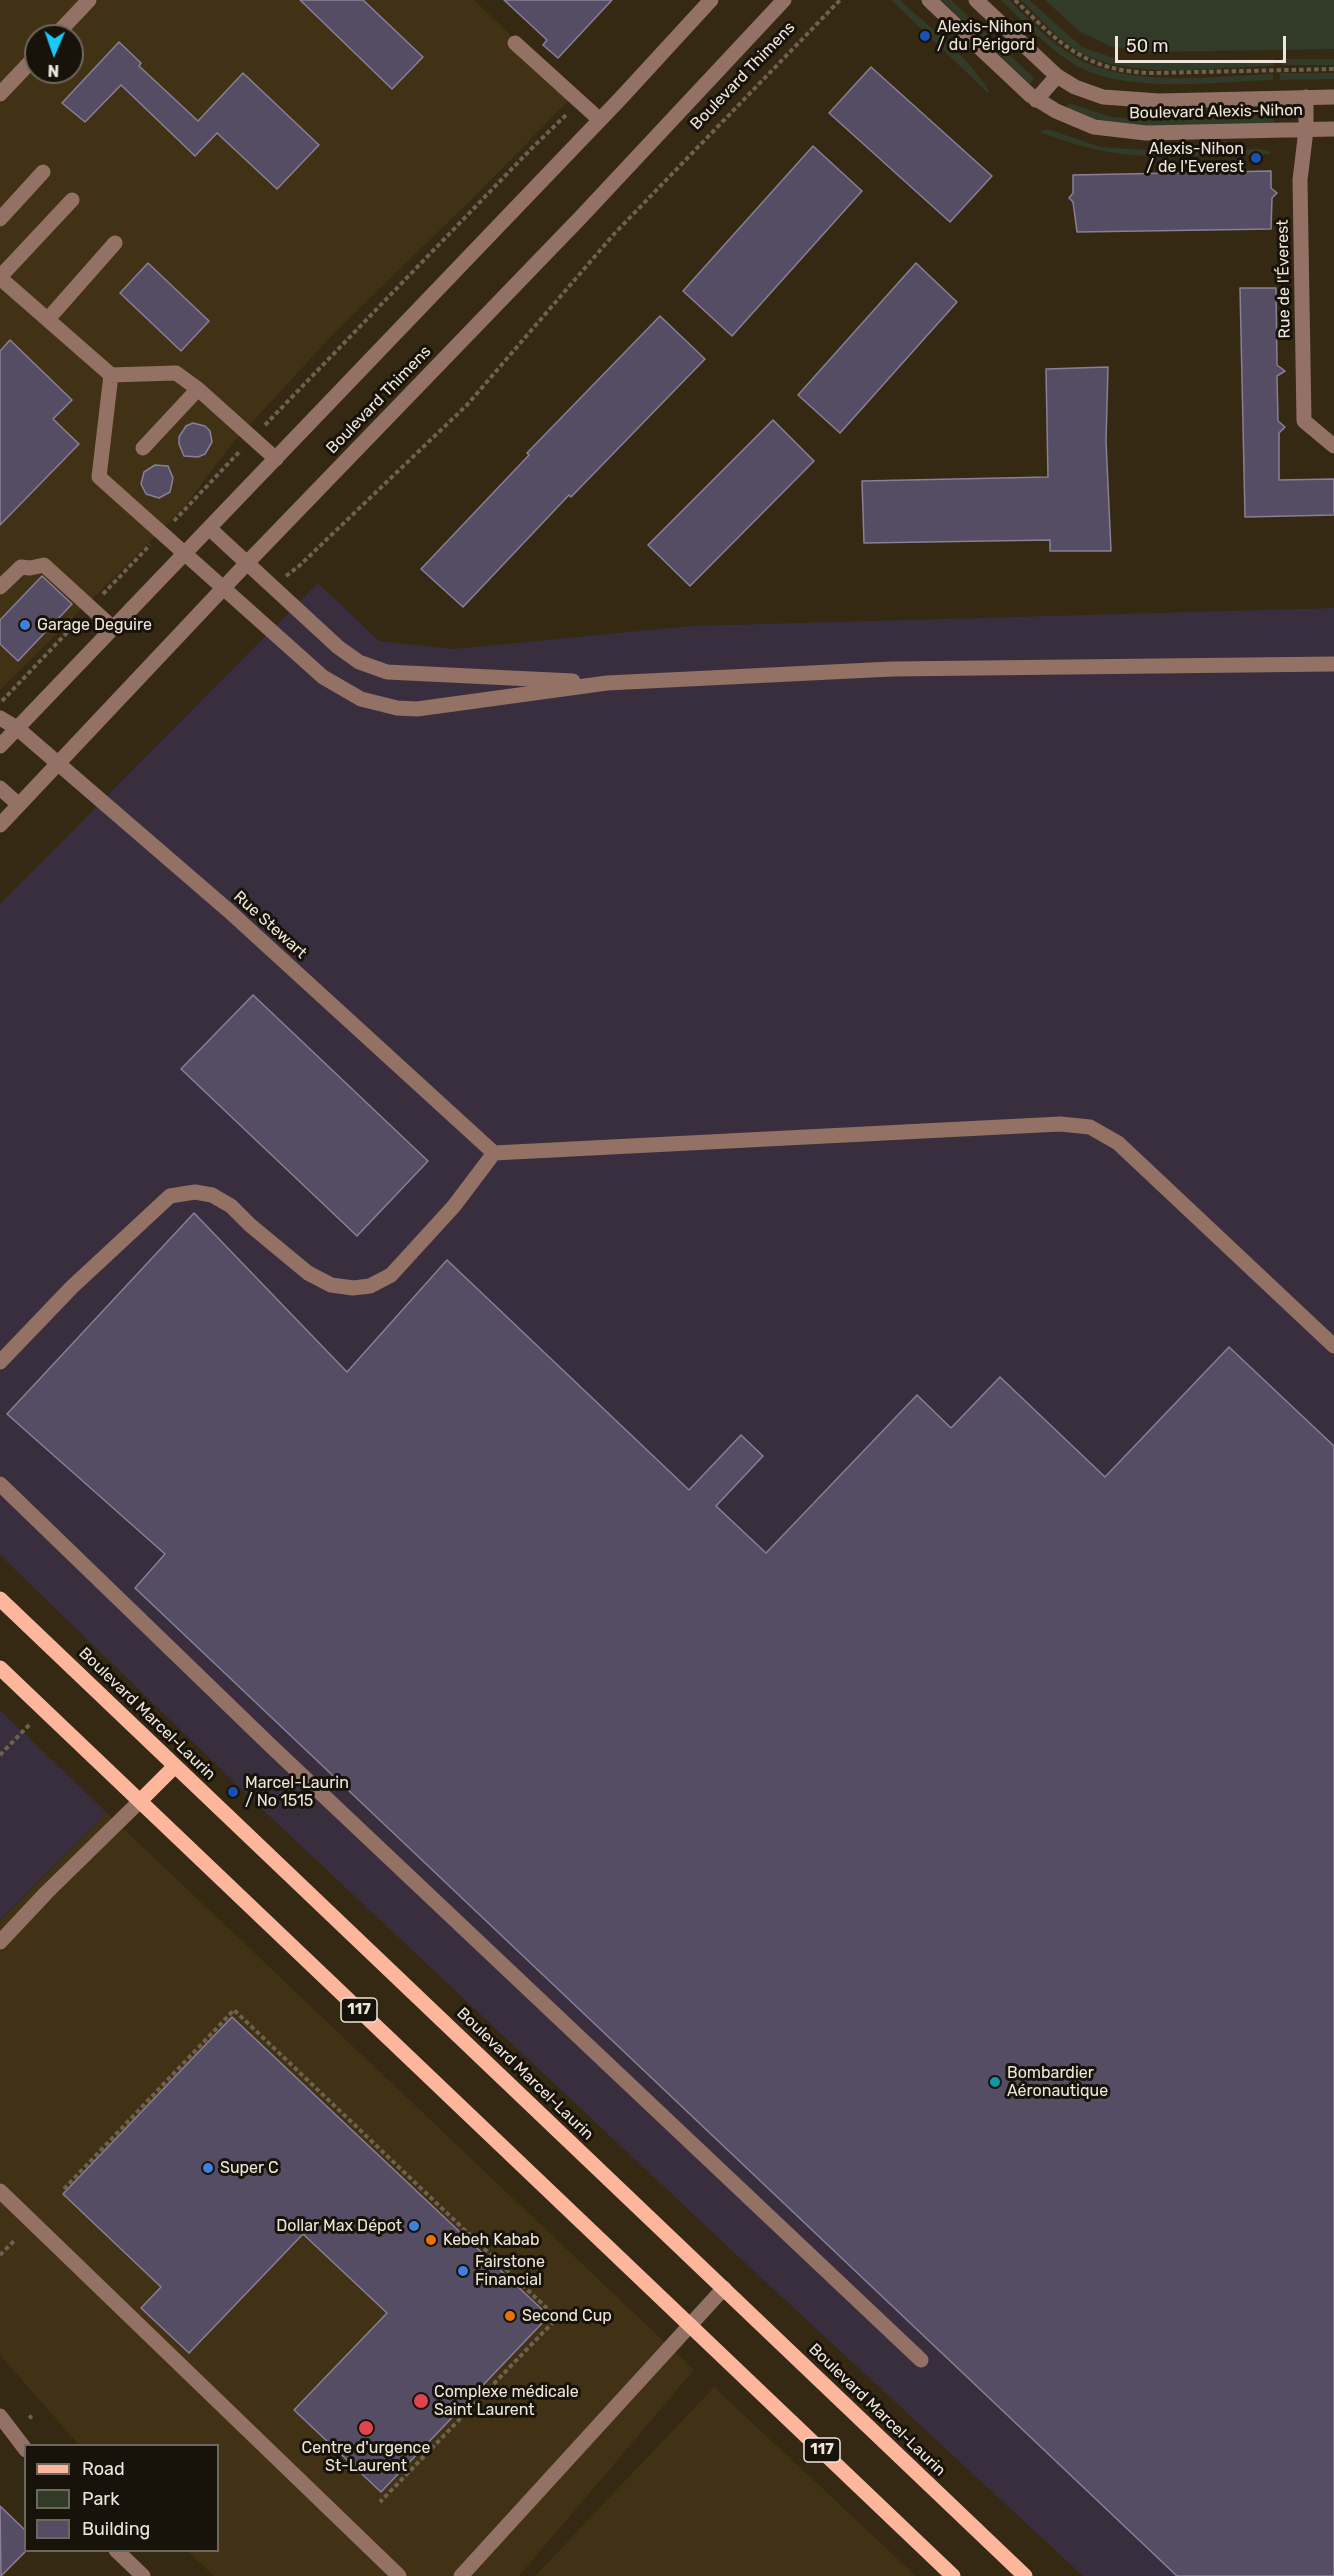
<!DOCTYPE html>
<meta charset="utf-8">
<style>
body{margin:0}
#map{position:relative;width:1334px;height:2576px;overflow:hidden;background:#352914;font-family:Rubik,sans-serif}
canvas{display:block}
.legend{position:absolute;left:24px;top:2444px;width:195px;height:108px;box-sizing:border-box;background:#18130a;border:2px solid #6e675d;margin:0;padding:8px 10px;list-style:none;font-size:18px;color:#eee6da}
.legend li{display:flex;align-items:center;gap:12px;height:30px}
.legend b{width:30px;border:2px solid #6e675d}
.north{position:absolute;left:24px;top:24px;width:60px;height:60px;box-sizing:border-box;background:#18130a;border:2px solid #6e675d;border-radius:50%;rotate:182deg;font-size:16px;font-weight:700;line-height:24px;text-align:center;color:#eee6da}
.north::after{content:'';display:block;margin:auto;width:21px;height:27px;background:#17cafb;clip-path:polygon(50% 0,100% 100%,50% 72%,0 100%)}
.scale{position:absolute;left:1115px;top:36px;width:171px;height:27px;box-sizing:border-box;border:3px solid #eee6da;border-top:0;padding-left:8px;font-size:18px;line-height:21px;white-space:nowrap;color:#eee6da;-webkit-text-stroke:4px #18130a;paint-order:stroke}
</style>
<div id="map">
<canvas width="1334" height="2576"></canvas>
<ul class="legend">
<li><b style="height:8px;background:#fcb69c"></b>Road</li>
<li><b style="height:16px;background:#323a28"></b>Park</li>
<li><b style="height:16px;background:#554d63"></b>Building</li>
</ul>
<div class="north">N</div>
<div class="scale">50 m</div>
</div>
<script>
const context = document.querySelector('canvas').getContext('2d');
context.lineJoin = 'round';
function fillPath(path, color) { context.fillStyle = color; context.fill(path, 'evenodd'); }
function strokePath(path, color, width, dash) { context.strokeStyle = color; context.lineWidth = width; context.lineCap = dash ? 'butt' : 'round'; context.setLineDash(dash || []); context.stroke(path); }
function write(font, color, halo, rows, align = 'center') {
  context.font = font + ' Rubik,sans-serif'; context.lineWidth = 6; context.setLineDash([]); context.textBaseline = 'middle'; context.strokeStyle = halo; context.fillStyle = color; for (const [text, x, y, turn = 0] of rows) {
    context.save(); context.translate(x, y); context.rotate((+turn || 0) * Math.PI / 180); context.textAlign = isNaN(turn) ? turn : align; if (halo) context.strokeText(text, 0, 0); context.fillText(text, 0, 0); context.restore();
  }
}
const built = new Path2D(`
 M0 0H474L574 95 480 191 336 331 231 445 181 511 0 690ZM36 36H72V72H36Z
 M107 1813 694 2370 519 2576H214L187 2551 218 2550V2446L79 2445 0 2355V1921Z
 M714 2387 916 2576H535Z`);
const industrial = new Path2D(`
 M318 583 379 641 453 649 692 626 1334 608V2576H1083L742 2260 264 1811 0 1555V904Z
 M0 1710 107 1813 0 1920Z`);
const green = new Path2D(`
 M891 0H900C930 28 968 56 989 91L988 93Z
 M941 0H951L1034 78 1030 84Z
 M1001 0H1009C1030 20 1049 42 1075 57 1128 88 1212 76 1273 74V80C1215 82 1120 95 1070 62 1045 45 1023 21 1001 0Z
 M1021 0H1029L1082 47 1122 61 1274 59V66C1216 67 1136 80 1083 54 1060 42 1040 18 1021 0Z
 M1045 0H1334V49L1154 52 1112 47 1080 32Z
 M1281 59H1334V65H1281Z
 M1280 73H1334V79L1280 80Z
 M1069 103 1112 117 1138 119 1174 108 1273 104 1274 124C1205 125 1131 136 1066 109Z
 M1044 130H1051L1100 147 1162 151V156C1117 157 1081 148 1040 132Z
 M1259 149 1270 151V154L1185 156V150Z`);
const building = new Path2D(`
 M300 0H363L423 57 392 89Z
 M504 0H612L558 58 543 45 547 40Z
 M119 42 141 63 139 66 198 121 243 73 319 145 277 189 217 133 195 156 121 85 85 122 62 103Z
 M871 67 992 176 950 222 829 113Z
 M813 146 862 191 732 336 683 291Z
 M1271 171V188L1277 193 1272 198 1271 229 1077 232 1073 202 1069 198 1073 193V175Z
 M148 263 209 321 181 351 120 293Z
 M916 263 957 302 840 433 798 395Z
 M1240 288H1276L1277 365 1285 371 1277 376 1278 421 1285 427 1279 433V480L1334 479V515L1245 517Z
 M660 316 705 359 571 497 569 495 463 607 421 569 529 455 527 453Z
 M10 340 72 400 53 419 79 444 0 525V351Z
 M1108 367 1106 441 1111 551H1050V540L864 543 862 481 1048 477 1046 369Z
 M773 420 814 461 690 586 648 545Z
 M193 423 205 426 210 431 212 442 205 454 198 457 184 456 179 444V437L186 426Z
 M155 465 168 466 173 478 170 492 159 498 146 494 141 484 144 472Z
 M42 576 72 604 18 661 0 644V620Z
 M253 995 428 1161 357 1236 181 1069Z
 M194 1213 347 1372 447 1260 689 1490 741 1435 763 1456 716 1506 766 1553 917 1395 951 1428 1000 1377 1105 1477 1229 1347 1334 1446V2576H1177L135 1588 165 1554 7 1414Z
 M232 2017 549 2316 381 2492 294 2410 387 2313 303 2234 189 2353 141 2308 161 2287 63 2194Z
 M0 2506 26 2531V2551L1 2576Z`);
const path = new Path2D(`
 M1015 0C1060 44 1085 71 1152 73L1334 69
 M265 425 532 148 567 114
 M174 521 241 450
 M286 576 299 566 467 405 615 233 840 0
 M103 594 150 545
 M2 701 80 619
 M0 1755 30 1724
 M64 2189 234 2010 557 2318 380 2502
 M0 2255 14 2241
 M464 2405 468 2410
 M29 2418 32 2416`);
const minor = new Path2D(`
 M929 0 1030 95 1056 111 1094 127 1146 133 1334 129
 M976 0 1057 76 1075 87 1103 97 1159 101 1334 97
 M55 36 89 0
 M515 43 600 120
 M0 94 36 56
 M1306 97V130L1300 180 1304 421 1334 446
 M1036 100 1057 76
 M0 219 43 172
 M0 277 72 200
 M0 278 111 375 99 477 323 677 361 699 397 708 417 709 607 683 892 669 1334 664
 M48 319 115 243
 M111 375 176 373 198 389 276 459
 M143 448 198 389
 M209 528 338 647 359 662 387 672 573 681
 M0 587 21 567 30 568 44 565 113 628
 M0 718 17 728 229 911 494 1153
 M0 746 620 99 711 0
 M0 788 19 805
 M0 825 247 563 581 217 784 0
 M0 1362 72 1287 170 1196 195 1192 212 1195 231 1206 250 1225 308 1273 331 1285 353 1288 370 1286 391 1275 454 1206 494 1153 1060 1124 1090 1127 1118 1143 1334 1346
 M0 1484 272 1747 921 2360
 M0 1942 47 1892 140 1801
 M0 2191 399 2576
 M0 2416 26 2450
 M116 2550 143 2576
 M461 2576 724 2288`);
const major = new Path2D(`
 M0 1599 1025 2576
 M0 1668 953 2576
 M140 1801 175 1766`);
const markers = [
 [925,36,6,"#1a4fb4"],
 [1256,158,6,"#1a4fb4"],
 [25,625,6,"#3f7fe0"],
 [233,1792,6,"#1a4fb4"],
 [995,2082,6,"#0f9aa8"],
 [208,2168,6,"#3f7fe0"],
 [414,2226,6,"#3f7fe0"],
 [431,2240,6,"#e8710a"],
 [463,2271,6,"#3f7fe0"],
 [510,2316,6,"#e8710a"],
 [421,2401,8,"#e0444e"],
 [366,2428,8,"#e0444e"]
];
const shields = [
 [359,2010,36],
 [822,2450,36]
];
const shieldNames = [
 ["117",359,2010],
 ["117",822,2450]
];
const poiNames = [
 ["Alexis-Nihon",937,27],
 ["/ du Périgord",937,45],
 ["Alexis-Nihon",1244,149,"right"],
 ["/ de l'Everest",1244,167,"right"],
 ["Garage Deguire",37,625],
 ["Marcel-Laurin",245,1783],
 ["/ No 1515",245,1801],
 ["Bombardier",1007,2073],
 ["Aéronautique",1007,2091],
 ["Super C",220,2168],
 ["Dollar Max Dépot",402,2226,"right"],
 ["Kebeh Kabab",443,2240],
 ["Fairstone",475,2262],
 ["Financial",475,2280],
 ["Second Cup",522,2316],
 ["Complexe médicale",434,2392],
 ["Saint Laurent",434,2410],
 ["Centre d'urgence",366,2448,"center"],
 ["St-Laurent",366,2466,"center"]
];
const streetNames = [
 ["Boulevard Thimens",743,76,-46],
 ["Boulevard Alexis-Nihon",1216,112,-1],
 ["Rue de l'Éverest",1284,279,-91],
 ["Boulevard Thimens",379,400,-46],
 ["Rue Stewart",270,925,42],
 ["Boulevard Marcel-Laurin",147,1714,44],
 ["Boulevard Marcel-Laurin",525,2074,44],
 ["Boulevard Marcel-Laurin",877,2410,44]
];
fillPath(built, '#413115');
fillPath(industrial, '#382e3d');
fillPath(green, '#323a28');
fillPath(building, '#554d63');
strokePath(building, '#897f97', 1.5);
strokePath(path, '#6d6250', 4, [4.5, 3]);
strokePath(minor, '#937164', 15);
strokePath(major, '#fcb69c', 15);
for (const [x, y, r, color] of markers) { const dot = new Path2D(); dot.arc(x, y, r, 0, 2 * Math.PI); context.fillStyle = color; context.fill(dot); strokePath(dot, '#18130a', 2); }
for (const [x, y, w] of shields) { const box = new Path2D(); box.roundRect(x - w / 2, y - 12, w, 24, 4.5); context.fillStyle = '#18130a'; context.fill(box); strokePath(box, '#eee6da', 1.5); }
write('bold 15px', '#eee6da', null, shieldNames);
write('16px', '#eee6da', '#18130a', poiNames, 'left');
write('16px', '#eee6da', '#18130a', streetNames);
</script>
